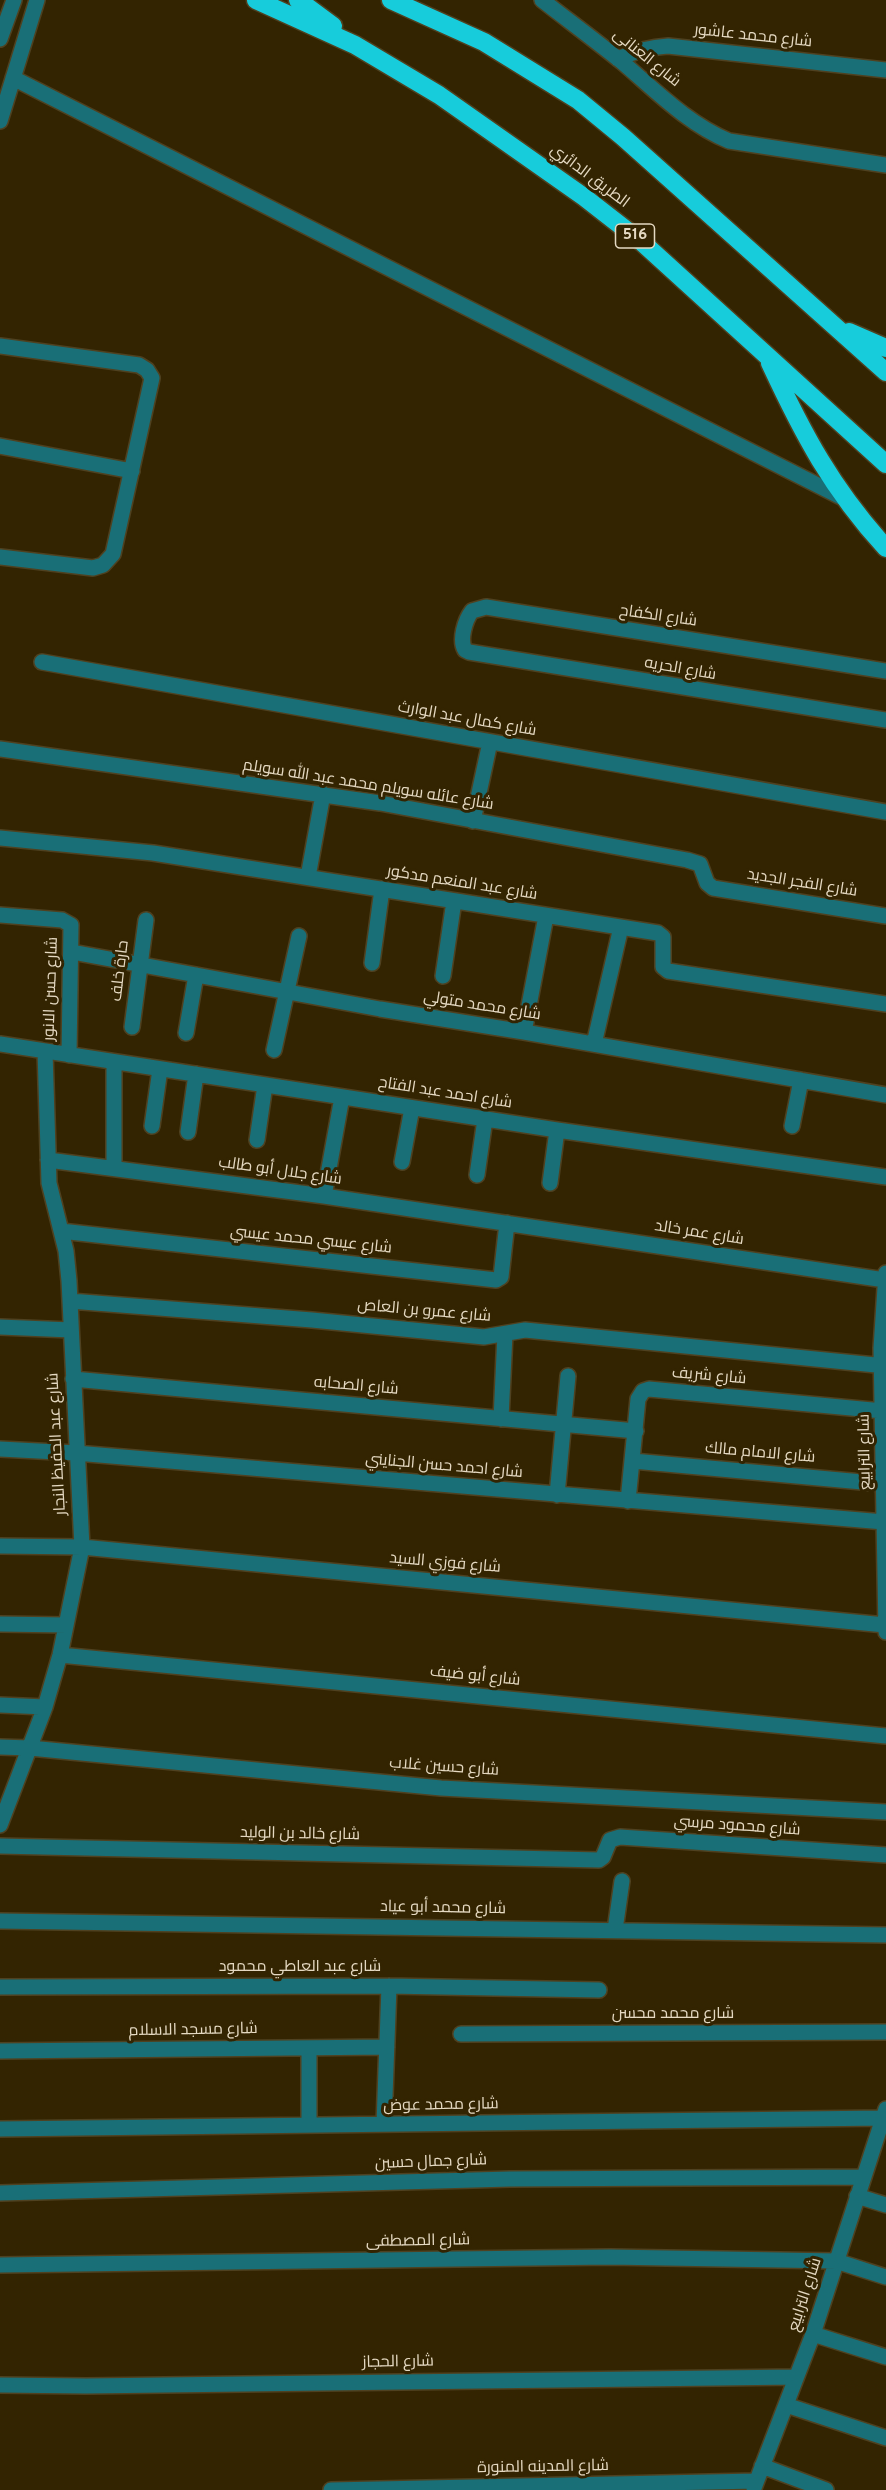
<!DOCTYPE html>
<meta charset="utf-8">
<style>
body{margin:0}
canvas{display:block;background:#332401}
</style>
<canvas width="886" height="2490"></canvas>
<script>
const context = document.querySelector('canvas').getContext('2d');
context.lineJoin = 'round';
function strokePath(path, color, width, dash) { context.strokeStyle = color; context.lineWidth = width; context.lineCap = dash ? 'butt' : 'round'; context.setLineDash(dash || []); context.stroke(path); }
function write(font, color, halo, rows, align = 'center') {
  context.font = font + ' Overpass,Cairo,sans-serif'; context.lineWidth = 6; context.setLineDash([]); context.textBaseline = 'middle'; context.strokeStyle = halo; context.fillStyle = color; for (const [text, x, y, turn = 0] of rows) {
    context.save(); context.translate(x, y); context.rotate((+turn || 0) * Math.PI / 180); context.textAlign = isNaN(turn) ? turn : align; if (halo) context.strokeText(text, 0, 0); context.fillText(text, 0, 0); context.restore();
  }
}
const minor = new Path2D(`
 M542 0C569 21 596 41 622 62 656 91 688 124 729 141L886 165
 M0 39 14 0
 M618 59C635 51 649 47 668 46L886 70
 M13 78 843 498
 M0 121 37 0
 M0 346 139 365 147 370 152 378 113 554 103 565 93 568 0 557
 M0 446 132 471
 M42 662 886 812
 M886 671 486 607 472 611C465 620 459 640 465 650L469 652 886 720
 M0 749 380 803 687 860 700 864 707 883 713 888 886 916
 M473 821 490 742
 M0 838 153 853 658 933 663 937V967L668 971 886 1004
 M308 877 323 794
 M0 915 62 920 71 925 69 1055
 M72 952 380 1009 524 1032 886 1095
 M372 963 382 889
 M443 976 454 901
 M132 1027 146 920
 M524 1032 546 916
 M186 1033 196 975
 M0 1044 557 1130 886 1177
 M594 1044 621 927
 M274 1050 299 936
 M152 1126 160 1069
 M792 1126 801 1080
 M188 1132 196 1074
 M257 1140 265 1085
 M48 1160 324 1196 885 1280
 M402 1162 412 1108
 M114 1168V1062
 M477 1175 485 1119
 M550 1183 557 1130
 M324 1196 342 1097
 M61 1231 496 1280 501 1277 507 1223
 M886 1273 881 1348 886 1632
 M70 1301 312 1320 484 1337 525 1330 886 1366
 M0 1327 71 1330
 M73 1379 636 1431
 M501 1419 505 1334
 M0 1449 76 1453 884 1522
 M633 1461 884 1484
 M557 1495 568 1376
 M628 1501 638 1399 643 1391 649 1389 883 1411
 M0 1546 82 1547 885 1625
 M0 1624 66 1625
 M60 1655 886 1736
 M0 1705 45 1707
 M0 1747 30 1748 441 1788 886 1812
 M0 1825 45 1707 60 1655 82 1547 69 1281 66 1251 49 1183 45 1051
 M0 1846 599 1860 603 1857 610 1840 620 1837 886 1855
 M0 1921 886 1935
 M615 1930 622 1881
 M0 1987 389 1986 599 1990
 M461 2034 886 2032
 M0 2051 387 2047
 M384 2124 389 1986
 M309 2125V2048
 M0 2129 883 2118
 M0 2193 510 2179 864 2177
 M857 2196 886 2205
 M0 2265 610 2257 836 2261 886 2277
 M813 2334 886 2357
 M0 2385 86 2386 796 2377
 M786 2405 886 2438
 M762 2466 826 2490
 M754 2488 813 2334 886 2109
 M331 2490 756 2481`);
const highway = new Path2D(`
 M256 0 355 45 439 95 584 197 643 243 886 464
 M298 0 333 26
 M391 0 484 42 578 100 623 137 886 372
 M849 332 886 348
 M770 363C803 434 832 489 886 548`);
const shields = [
 [635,236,39]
];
const shieldNames = [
 ["516",635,236]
];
const streetNames = [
 ["شارع محمد عاشور",753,37,6],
 ["شارع العنانى",646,59,39],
 ["الطريق الدائري",589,177,37],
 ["شارع الكفاح",658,617,8],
 ["شارع الحريه",680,670,10],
 ["شارع كمال عبد الوارث",467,720,10],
 ["شارع عائله سويلم محمد عبد الله سويلم",368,786,9],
 ["شارع عبد المنعم مدكور",462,884,9],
 ["شارع الفجر الجديد",802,884,9],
 ["حارة خلف",121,971,-83],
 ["شارع حسن الانور",52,989,-88],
 ["شارع محمد متولي",482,1007,9],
 ["شارع احمد عبد الفتاح",445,1094,9],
 ["شارع جلال أبو طالب",280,1172,8],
 ["شارع عمر خالد",699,1234,9],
 ["شارع عيسي محمد عيسي",311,1241,6],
 ["شارع عمرو بن العاص",424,1312,5],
 ["شارع شريف",709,1377,5],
 ["شارع الصحابه",356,1387,5],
 ["شارع عبد الحفيظ النجار",58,1444,-93],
 ["شارع الترابيع",866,1452,-91],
 ["شارع الامام مالك",760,1454,5],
 ["شارع احمد حسن الجنايني",444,1467,5],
 ["شارع فوزي السيد",445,1564,5],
 ["شارع أبو ضيف",475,1677,6],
 ["شارع حسين غلاب",444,1768,4],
 ["شارع محمود مرسي",737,1827,4],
 ["شارع خالد بن الوليد",300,1835,1],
 ["شارع محمد أبو عياد",443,1909,1],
 ["شارع عبد العاطي محمود",300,1968],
 ["شارع محمد محسن",673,2015],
 ["شارع مسجد الاسلام",193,2031,-1],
 ["شارع محمد عوض",441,2106,-1],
 ["شارع جمال حسين",431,2163,-2],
 ["شارع المصطفى",418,2242,-1],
 ["شارع الترابيع",806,2295,-72],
 ["شارع الحجاز",398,2363,-1],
 ["شارع المدينه المنورة",543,2468,-1]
];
strokePath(minor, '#4f4120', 18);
strokePath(highway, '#4f4120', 21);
strokePath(minor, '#196f77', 15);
strokePath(highway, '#17ccdb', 18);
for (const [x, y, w] of shields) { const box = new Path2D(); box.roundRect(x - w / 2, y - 12, w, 24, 4.5); context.fillStyle = '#332401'; context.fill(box); strokePath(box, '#e5d9c2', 1.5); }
write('bold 15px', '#e5d9c2', null, shieldNames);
write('16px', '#e5d9c2', '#332401', streetNames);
</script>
